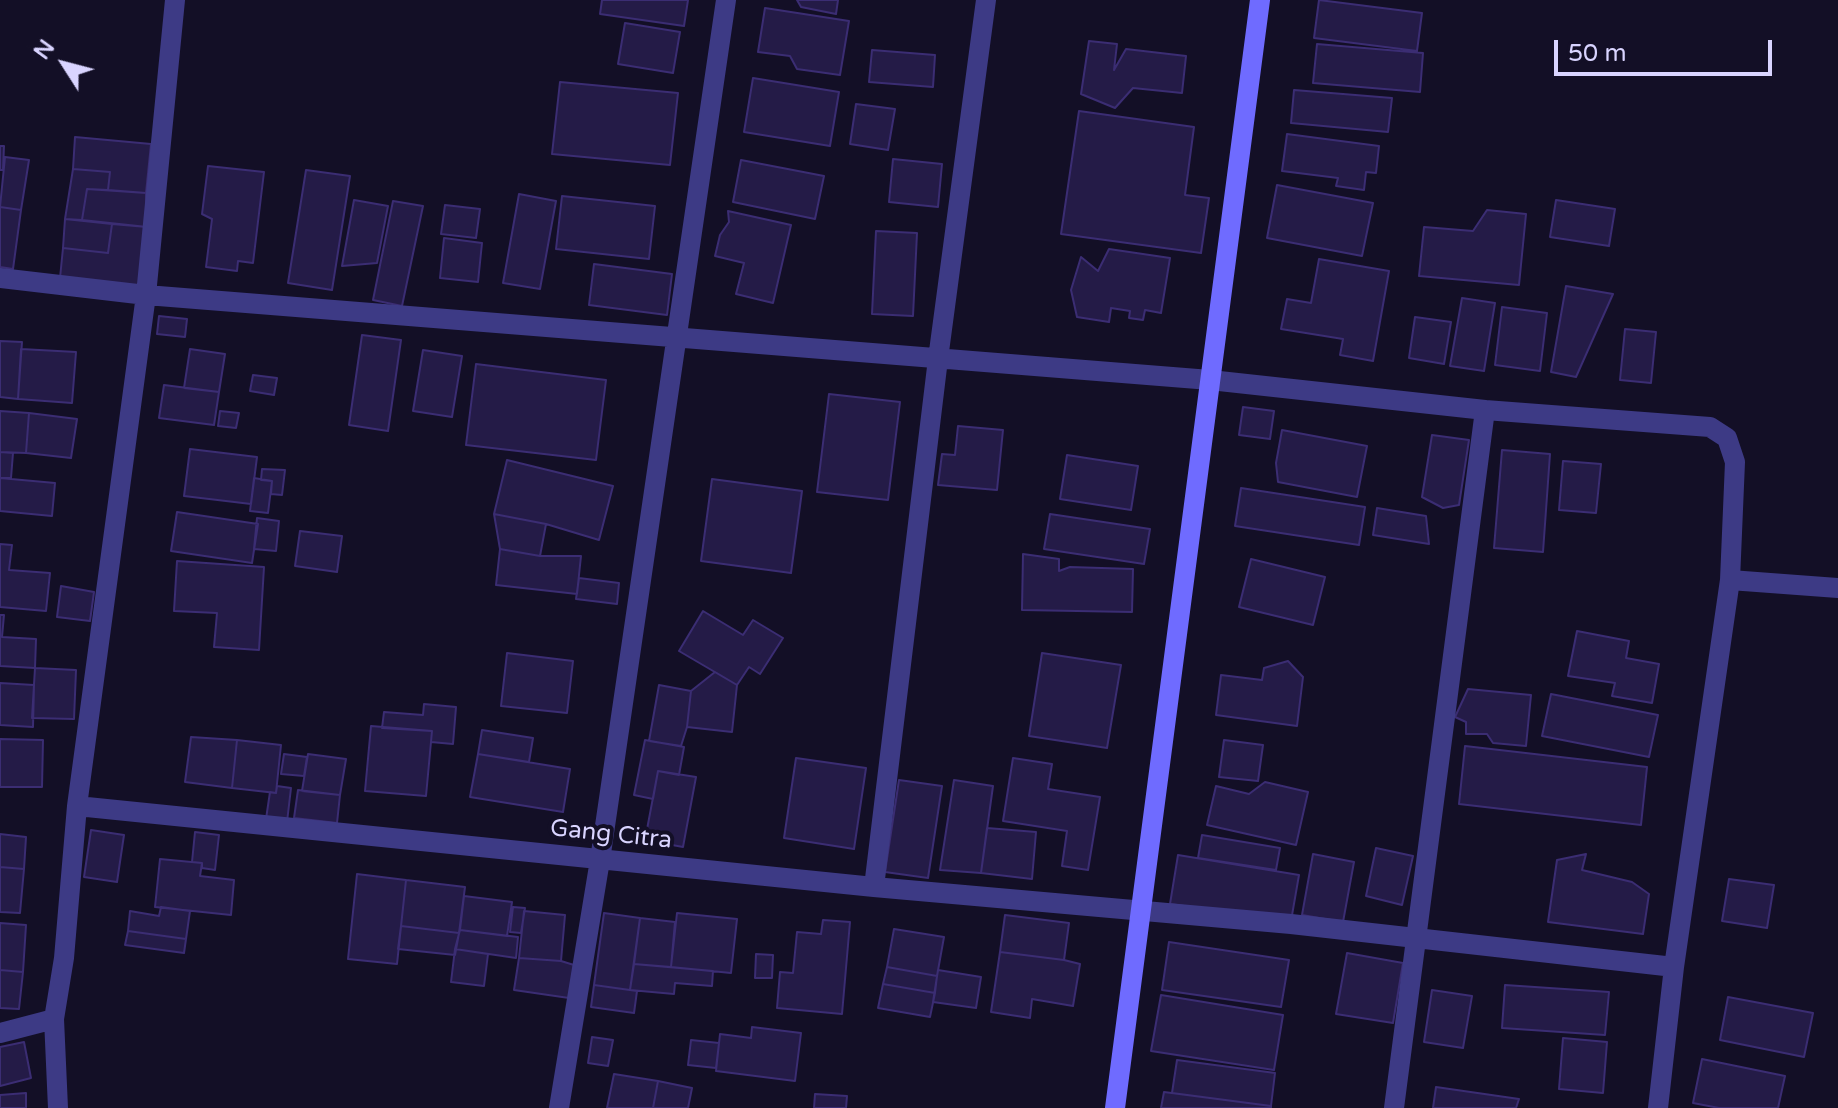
<!DOCTYPE html>
<style>
body{margin:0}
#map{position:relative;width:1838px;height:1108px;overflow:hidden;background:#130f26;font-family:"Varela Round",sans-serif}
canvas{display:block}
.north{position:absolute;left:24px;top:24px;width:80px;height:80px;-webkit-text-stroke:6px #130f26;paint-order:stroke;rotate:306deg;font-size:22px;font-weight:700;line-height:32px;text-align:center;color:#d9d4ff}
.north::after{content:'';display:block;margin:auto;width:28px;height:36px;background:#d9d4ff;clip-path:polygon(50% 0,100% 100%,50% 72%,0 100%)}
.scale{position:absolute;left:1554px;top:40px;width:218px;height:36px;box-sizing:border-box;border:4px solid #d9d4ff;border-top:0;padding-left:10px;font-size:24px;line-height:28px;white-space:nowrap;color:#d9d4ff;-webkit-text-stroke:6px #130f26;paint-order:stroke}
</style>
<div id="map">
<canvas width="1838" height="1108"></canvas>
<div class="north">N</div>
<div class="scale">50 m</div>
</div>
<script>
const context = document.querySelector('canvas').getContext('2d');
context.lineJoin = 'round';
function fillPath(path, color) { context.fillStyle = color; context.fill(path, 'evenodd'); }
function strokePath(path, color, width, dash) { context.strokeStyle = color; context.lineWidth = width; context.lineCap = dash ? 'butt' : 'round'; context.setLineDash(dash || []); context.stroke(path); }
function write(font, color, halo, rows, align = 'center') {
  context.font = font + ' "Varela Round",sans-serif'; context.lineWidth = 8; context.setLineDash([]); context.textBaseline = 'middle'; context.strokeStyle = halo; context.fillStyle = color; for (const [text, x, y, turn = 0] of rows) {
    context.save(); context.translate(x, y); context.rotate((+turn || 0) * Math.PI / 180); context.textAlign = isNaN(turn) ? turn : align; if (halo) context.strokeText(text, 0, 0); context.fillText(text, 0, 0); context.restore();
  }
}
const building = new Path2D(`
 M602 0H688L684 26 600 14Z
 M797 0H838L836 14 801 7Z
 M1319 0 1422 13 1417 51 1314 38Z
 M765 8 849 21 840 75 797 69 790 56 758 52Z
 M625 23 680 32 673 73 618 64Z
 M1089 41 1117 44 1114 70 1126 49 1186 56 1182 93 1133 88 1115 108 1081 94Z
 M1317 44 1423 53 1420 92 1313 83Z
 M872 50 935 55 933 87 869 82Z
 M753 78 839 92 830 146 744 132Z
 M560 82 678 93 670 165 552 154Z
 M1294 90 1392 98 1388 132 1291 123Z
 M856 104 895 109 888 150 850 144Z
 M1079 111 1194 127 1185 195 1209 198 1201 253 1061 234Z
 M1287 134 1379 146 1376 173 1366 172 1364 190 1336 186 1338 178 1282 171Z
 M75 137 151 144 146 193 108 190 110 172 73 169Z
 M0 146H4L3 170H0Z
 M5 157 29 160 21 210 0 207Z
 M893 159 942 164 938 207 889 202Z
 M741 160 824 176 815 219 733 202Z
 M208 166 264 172 253 263 238 261 237 271 206 267 212 219 202 214Z
 M73 169 110 172 108 190 87 189 82 220 65 219Z
 M306 170 350 176 332 290 288 283Z
 M1277 185 1373 203 1362 256 1267 238Z
 M87 189 146 193 147 227 82 220Z
 M519 194 556 201 540 289 503 283Z
 M562 196 655 206 649 259 556 249Z
 M354 200 388 206 377 263 342 266Z
 M1556 200 1615 209 1609 246 1550 237Z
 M393 201 423 206 402 306 373 300Z
 M445 205 480 209 476 238 441 234Z
 M0 207 21 210 13 269 0 267Z
 M1487 210 1526 214 1519 285 1419 276 1424 227 1473 231Z
 M728 211 791 225 773 303 736 294 744 263 715 256 720 235 729 222Z
 M65 219 112 224 108 253 63 248Z
 M112 224 147 227 140 287 60 278 63 248 108 253Z
 M876 231 917 233 913 316 872 314Z
 M444 238 482 243 478 282 440 278Z
 M1109 249 1170 258 1161 313 1145 310 1143 320 1129 318 1130 311 1111 308 1109 322 1077 317 1071 290 1081 257 1098 271Z
 M1319 259 1389 271 1373 361 1340 355 1343 339 1281 329 1287 299 1311 303Z
 M594 264 672 274 667 315 589 305Z
 M1566 286 1613 294 1576 377 1551 372Z
 M1462 298 1495 303 1484 371 1450 366Z
 M1502 307 1547 313 1540 371 1495 365Z
 M159 316 187 319 185 337 157 334Z
 M1415 317 1451 322 1444 364 1409 358Z
 M1625 329 1656 332 1651 383 1620 380Z
 M362 335 401 340 388 431 349 425Z
 M0 341 22 342 18 399 0 397Z
 M21 349 76 352 72 403 18 399Z
 M190 349 225 354 219 392 184 388Z
 M423 350 462 356 452 417 413 411Z
 M476 364 606 380 596 460 466 445Z
 M253 375 277 378 274 395 250 391Z
 M164 385 219 392 214 425 159 418Z
 M829 394 900 402 888 500 817 492Z
 M1243 407 1274 411 1270 439 1239 435Z
 M0 411 29 413 26 453 0 452Z
 M220 411 239 413 236 428 218 426Z
 M29 413 77 419 71 458 26 453Z
 M958 426 1003 430 997 490 938 485 942 454 955 455Z
 M1282 430 1367 446 1357 497 1278 482 1276 463Z
 M1432 435 1469 440 1459 505 1443 508 1422 497Z
 M190 449 257 457 251 504 184 496Z
 M1502 450 1550 454 1543 552 1494 548Z
 M0 452 13 453 11 478H0Z
 M1067 455 1138 466 1131 510 1060 499Z
 M507 460 613 486 599 540 546 524 494 514Z
 M1563 461 1601 464 1596 513 1559 510Z
 M262 469 285 470 282 495 271 494 272 481 261 480Z
 M0 478 55 483 52 516 0 511Z
 M254 478 272 481 268 513 250 511Z
 M712 479 802 491 791 573 701 561Z
 M1241 488 1365 507 1359 545 1235 526Z
 M1377 508 1426 516 1429 544 1373 535Z
 M177 512 258 524 252 563 171 551Z
 M494 514 546 524 540 556 500 549Z
 M1050 514 1150 529 1144 564 1044 549Z
 M257 518 279 521 276 551 254 549Z
 M300 531 342 536 337 572 295 566Z
 M0 544 12 545 9 570 50 573 46 611 0 607Z
 M500 549 540 556H581L577 594 496 585Z
 M1023 554 1059 559V571L1070 567 1133 569 1132 612 1022 610Z
 M1251 559 1325 577 1313 625 1239 607Z
 M177 561 264 567 259 650 214 647 217 613 174 611Z
 M579 578 619 583 617 604 576 599Z
 M61 586 94 592 90 621 57 617Z
 M703 611 743 635 753 620 783 638 760 674 749 667 737 685 679 651Z
 M0 615H4L2 637 36 639 35 668 0 666Z
 M1577 631 1629 641 1626 658 1659 664 1652 703 1612 696 1615 683 1568 676Z
 M507 653 573 661 567 713 501 706Z
 M1042 653 1121 665 1107 748 1029 736Z
 M1288 661 1303 677 1297 726 1216 715 1221 675 1262 680 1264 668Z
 M35 668 76 670 74 719 32 718Z
 M715 672 737 685 732 732 687 727 691 691Z
 M0 683 34 685 33 727 0 725Z
 M659 685 691 691 687 727 681 746 649 741Z
 M1468 689 1531 695 1526 746 1493 743 1487 734H1466V722L1455 717Z
 M1551 694 1658 715 1649 757 1542 736Z
 M424 704 456 707 453 744 431 742 432 731 382 728 384 712 423 715Z
 M371 726 432 731 426 796 365 791Z
 M482 730 533 738 529 762 478 754Z
 M191 737 237 740 232 788 185 782Z
 M0 739 43 740 42 787H0Z
 M237 740 281 745 276 793 232 788Z
 M645 740 684 747 679 775 658 771 653 799 634 795Z
 M1224 740 1263 745 1258 781 1219 777Z
 M1465 746 1647 767 1641 825 1459 804Z
 M284 754 307 757 304 776 281 774Z
 M308 754 346 759 340 795 302 791Z
 M478 754 570 769 563 812 470 797Z
 M796 758 866 768 854 849 784 838Z
 M1013 758 1052 764 1048 789 1100 797 1088 870 1062 866 1067 831 1003 821Z
 M658 771 696 777 683 847 645 840Z
 M899 780 942 786 928 878 885 872Z
 M954 780 993 786 981 873 940 870Z
 M1265 782 1308 792 1296 845 1207 825 1216 786 1249 794Z
 M277 786 291 788 287 822 266 819 270 792 276 793Z
 M298 790 340 795 337 823 294 818Z
 M987 828 1036 832 1032 879 981 873Z
 M91 830 124 835 117 882 84 877Z
 M195 832 219 835 215 870 202 868V863L192 862Z
 M0 834 26 837 24 869 0 867Z
 M1202 835 1280 848 1276 870 1198 858Z
 M1376 848 1413 856 1402 905 1366 896Z
 M1313 854 1354 862 1343 922 1302 915Z
 M1586 854 1582 870 1632 882 1649 894 1643 934 1548 922 1557 860Z
 M1178 855 1299 875 1291 921 1170 904Z
 M160 859 202 863 200 876 234 880 231 915 155 907Z
 M0 867 24 869 20 913 0 912Z
 M357 874 406 880 397 964 348 959Z
 M1729 879 1774 885 1767 928 1722 921Z
 M406 880 465 887 459 933 401 926Z
 M464 896 512 902 507 936 460 930Z
 M161 907 190 911 186 939 128 931 130 911 159 916Z
 M513 907 525 908 521 933 510 932Z
 M524 911 565 915 561 961 519 958Z
 M604 913 640 918 630 990 594 985Z
 M677 913 737 919 731 973 671 967Z
 M1005 915 1069 923 1064 960 1000 952Z
 M640 918 675 922 671 967 634 964Z
 M823 920 850 922 842 1014 777 1008 780 972 793 973 797 932 821 934Z
 M0 923 26 925 23 972 0 970Z
 M401 926 459 933 455 955 398 949Z
 M894 929 944 937 937 976 887 967Z
 M460 930 518 937 516 958 455 949Z
 M128 931 186 939 184 953 125 945Z
 M1169 942 1289 960 1281 1007 1162 990Z
 M455 949 488 954 484 986 451 982Z
 M1000 952 1064 960 1080 964 1073 1006 1032 999 1030 1018 991 1012Z
 M1347 953 1403 963 1393 1023 1336 1014Z
 M756 954 773 955 772 978H755Z
 M519 958 561 961 574 965 569 998 514 990Z
 M634 964 713 971 712 986 675 983 674 994 630 990Z
 M887 967 937 976 935 993 883 984Z
 M0 970 23 972 19 1009 0 1008Z
 M938 970 981 977 976 1008 933 1002Z
 M883 984 935 993 930 1017 878 1008Z
 M594 985 637 991 634 1013 591 1007Z
 M1505 985 1609 992 1605 1035 1502 1028Z
 M1432 990 1472 996 1463 1048 1424 1042Z
 M1161 995 1283 1015 1274 1070 1151 1051Z
 M1728 997 1813 1013 1804 1057 1720 1040Z
 M752 1027 801 1033 795 1081 716 1071 720 1034 751 1038Z
 M592 1037 613 1040 608 1066 588 1063Z
 M1563 1038 1607 1042 1603 1093 1559 1089Z
 M691 1040 719 1043 716 1068 688 1065Z
 M24 1042 31 1078 0 1086V1047Z
 M1702 1059 1785 1076 1778 1108H1719L1693 1103Z
 M1177 1060 1275 1073 1271 1106 1172 1093Z
 M614 1074 658 1081 653 1108H607Z
 M658 1081 692 1088 688 1108H653Z
 M1436 1087 1519 1099 1516 1108H1433Z
 M1164 1092 1271 1106V1108H1161Z
 M26 1093V1108H0V1095Z
 M815 1094 847 1096 846 1108H814Z`);
const street = new Path2D(`
 M0 278 146 295 1210 380 1485 410 1710 427 1727 438 1735 462 1730 580 1674 967 1658 1108
 M1730 580 1838 588
 M77 806 874 887 1291 924 1674 967
 M874 887 938 359 986 0
 M54 1019 58 1108
 M0 1033 54 1019 64 958 77 806 146 295 175 0
 M559 1108 600 860 726 0
 M1394 1108 1485 410`);
const secondary = new Path2D(`
 M1115 1108 1260 0`);
const streetNames = [
 ["Gang Citra",611,835,6]
];
fillPath(building, '#241b47');
strokePath(building, '#3b2d73', 2);
strokePath(street, '#3d3a85', 20);
strokePath(secondary, '#6f6bff', 20);
write('24px', '#d9d4ff', '#130f26', streetNames);
</script>
